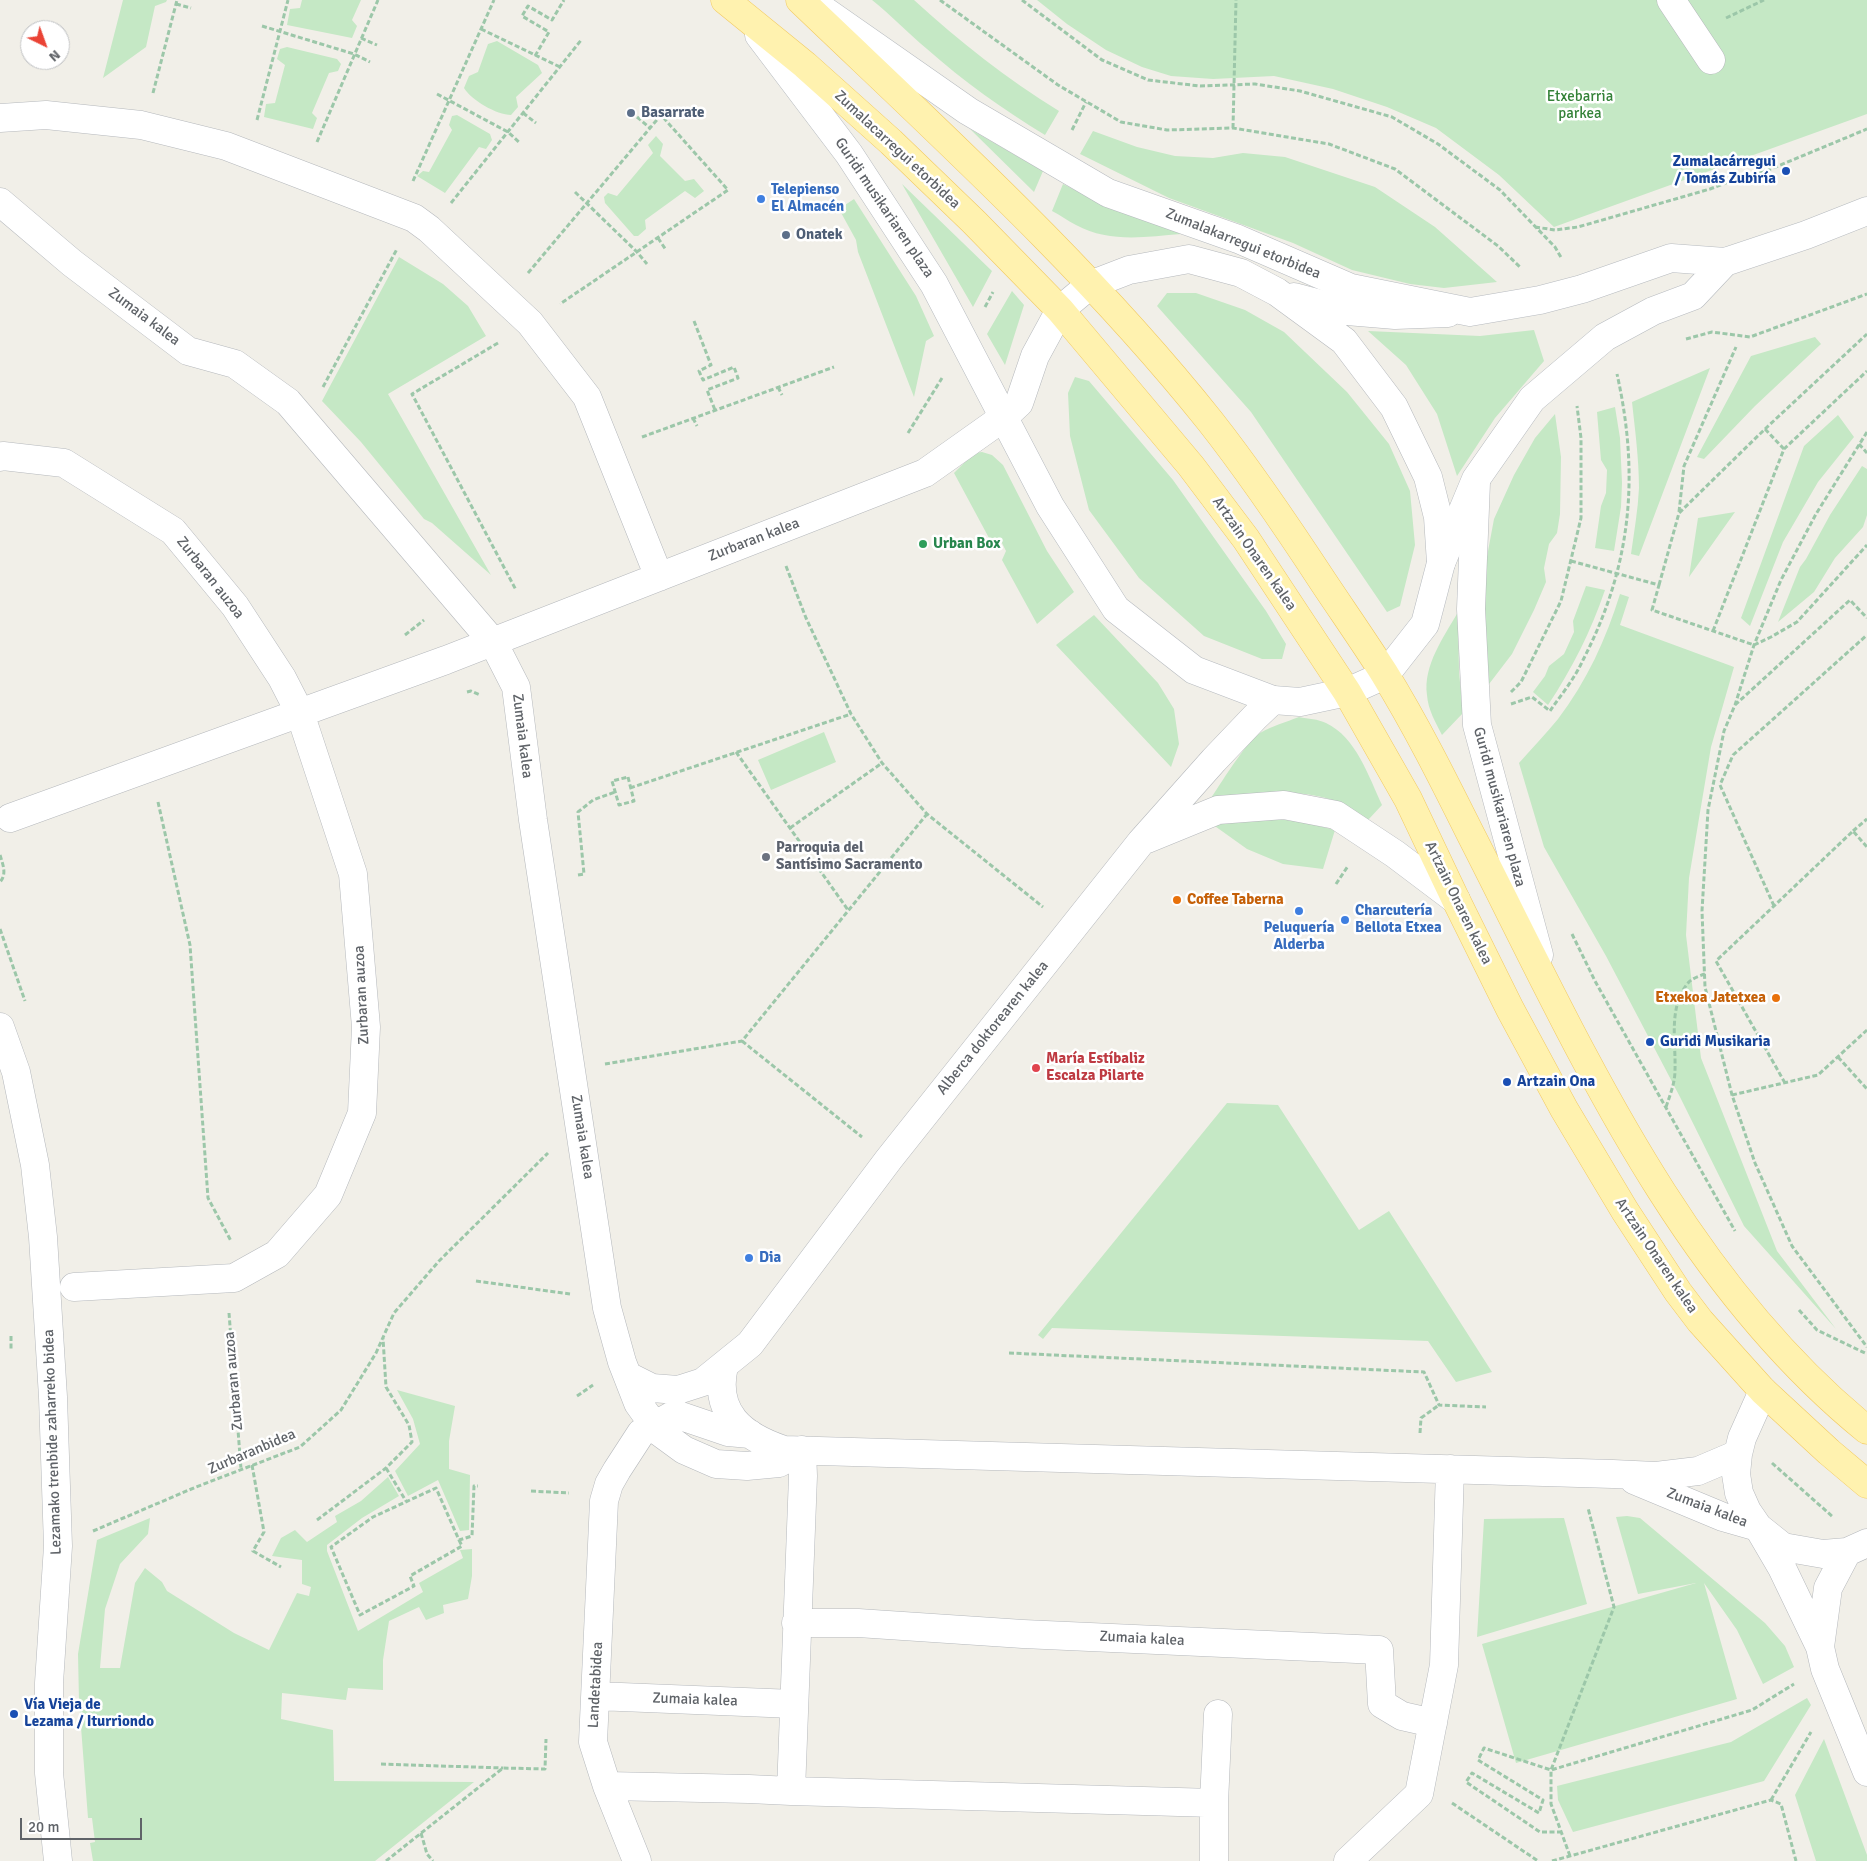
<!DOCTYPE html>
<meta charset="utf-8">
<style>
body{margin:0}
#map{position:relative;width:1867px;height:1861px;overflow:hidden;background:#f1efe8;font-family:Signika,sans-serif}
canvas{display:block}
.north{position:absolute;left:20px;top:20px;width:50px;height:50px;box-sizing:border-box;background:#fff;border:1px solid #bfc1c3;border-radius:50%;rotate:138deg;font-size:14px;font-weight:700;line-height:20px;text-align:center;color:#5f6368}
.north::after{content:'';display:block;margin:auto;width:18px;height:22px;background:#ea4335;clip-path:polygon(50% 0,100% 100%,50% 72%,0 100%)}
.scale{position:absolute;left:20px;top:1818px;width:122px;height:22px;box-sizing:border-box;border:2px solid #5f6368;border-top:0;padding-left:6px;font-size:15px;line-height:18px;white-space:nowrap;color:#5f6368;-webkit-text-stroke:4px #fff;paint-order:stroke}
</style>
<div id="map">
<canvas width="1867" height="1861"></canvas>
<div class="north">N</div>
<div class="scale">20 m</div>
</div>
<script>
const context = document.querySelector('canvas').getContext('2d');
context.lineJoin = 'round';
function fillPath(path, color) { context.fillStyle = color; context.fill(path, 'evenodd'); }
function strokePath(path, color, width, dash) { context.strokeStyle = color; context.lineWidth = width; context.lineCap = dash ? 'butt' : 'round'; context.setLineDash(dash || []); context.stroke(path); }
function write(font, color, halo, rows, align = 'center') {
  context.font = font + ' Signika,sans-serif'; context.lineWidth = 5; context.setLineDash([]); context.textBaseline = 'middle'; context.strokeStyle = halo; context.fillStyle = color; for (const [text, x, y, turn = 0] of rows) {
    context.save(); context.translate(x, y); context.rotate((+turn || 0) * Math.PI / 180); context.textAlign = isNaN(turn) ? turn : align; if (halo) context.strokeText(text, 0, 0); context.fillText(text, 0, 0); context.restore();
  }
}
const green = new Path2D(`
 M123 0H167L166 2 155 6 146 47 103 78Z
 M302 0H361L352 20 357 26 352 38 287 25 290 9 300 8Z
 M872 0H914C959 41 1007 79 1059 111L1045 135C1004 110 963 81 927 49 908 33 891 15 872 0Z
 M1037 0H1867V114L1554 227 1499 175 1436 128 1387 107 1333 89 1274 76 1213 79 1171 76 1142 67 1106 50 1067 24Z
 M497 41 538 65 542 73 516 97 518 107 511 115C497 115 471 100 464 88L469 76 478 72 488 44Z
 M287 47 337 59 341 64 338 71 329 73 312 113 317 118 313 129 264 117 266 104 275 103 285 65 277 59 280 49Z
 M457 115 490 134 492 140 486 149 479 147 445 193 417 176 423 171 429 172 452 130 449 125 452 116Z
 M970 129 1043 171 1034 192Z
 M1093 131 1137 147 1175 156 1213 158 1243 153 1285 157 1375 187 1435 227 1497 282 1444 288 1410 284 1352 270 1293 243 1169 198 1080 154Z
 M656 136 663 144 660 156 685 181 694 179 704 191 695 198 685 191 645 220 646 229 638 236H634L605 203 604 197 608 193 617 196 653 153 648 145Z
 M902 184 992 271 973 307Z
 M1063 184 1096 200 1181 234C1145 237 1109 243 1076 225 1068 221 1060 215 1052 211Z
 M854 199 916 296 934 336 926 341 914 397 858 252 856 240 839 209Z
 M399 257 443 284 468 306 486 336 388 394 491 575 432 523 424 519 361 442 322 401Z
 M1012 291 1024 305 1005 365 987 334Z
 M1167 293H1196L1245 310 1284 332 1347 392 1389 444 1410 491 1415 545 1400 606 1387 612 1251 412 1157 306Z
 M1534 330 1544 361 1495 418 1457 476 1437 414 1406 365 1368 331 1480 336Z
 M1815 337 1821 344 1755 406 1704 459 1697 457 1751 356Z
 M1710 368 1639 556 1631 554C1634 532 1638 510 1639 488 1639 459 1635 430 1632 402Z
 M1075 377 1089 381 1173 480 1266 611 1286 644 1282 659H1262L1204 636 1139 578 1089 510 1070 436 1068 393Z
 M1615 407 1620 438 1622 483 1621 507 1614 551 1595 548 1601 506 1606 493 1607 470 1601 460 1597 412Z
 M1555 414 1561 457 1560 514 1557 533 1549 544 1544 568 1546 582 1534 610 1512 654 1486 688 1483 578 1494 519 1514 475 1535 438Z
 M1838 415 1854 437 1818 482 1783 542 1750 626 1741 618 1804 446Z
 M982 452 992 455 1003 465 1047 551 1074 592 1037 624 1002 560 1006 551 1001 541 989 538 954 473 974 453Z
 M1862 466 1867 469V515L1863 527 1835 558 1814 592 1778 622 1800 567 1806 559 1830 515Z
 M1735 512 1689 577 1698 518Z
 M1586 586 1605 590C1591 631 1572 669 1548 705L1533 692 1545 676 1549 666 1564 654 1574 632 1573 621Z
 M1620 594 1629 597 1620 625 1734 667 1711 747 1689 878 1686 935 1701 1058 1777 1251 1836 1329 1744 1226 1680 1097 1606 956 1544 847 1519 763C1532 748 1546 734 1558 719 1587 681 1606 639 1620 594Z
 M1458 612 1459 672 1463 713 1442 735C1436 723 1428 710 1427 695 1423 665 1444 637 1458 612Z
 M1094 615 1158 683 1174 709 1179 744 1171 767 1056 645Z
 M1299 717C1308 719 1318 719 1326 723 1356 737 1369 777 1382 805L1368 820C1358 814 1348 806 1338 802 1297 786 1250 795 1209 801 1220 785 1245 743 1260 733 1272 726 1286 722 1299 717Z
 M824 732 836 762 771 790 758 760Z
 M1262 818 1299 821 1335 830 1323 869 1283 864 1247 849 1212 824Z
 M1227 1103 1278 1105 1359 1230 1389 1211 1492 1372 1456 1382 1428 1341 1052 1328 1043 1339 1038 1335Z
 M397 1390 455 1406 449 1441V1469L470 1475 469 1530 460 1531 438 1480 408 1496 395 1471 420 1444 413 1419Z
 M388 1477 399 1496 362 1518 327 1545V1551L358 1631 423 1592 419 1583 463 1558 460 1550 472 1549V1576L468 1599 443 1605 444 1613 426 1620 419 1607 389 1621 383 1660V1690L348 1688 346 1700 282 1693 281 1719 333 1730 334 1781 474 1782 375 1861H93L90 1843 95 1842 92 1818H88L79 1701 78 1654 97 1540 150 1518 148 1534 120 1564 105 1609 100 1668H120L135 1583 145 1568 162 1582 167 1591 234 1633 269 1650 297 1593 309 1596 311 1587 302 1584V1560L272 1556 281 1538 295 1530 307 1542 337 1522 335 1516 361 1501Z
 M1627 1516 1640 1518 1765 1623 1785 1646 1794 1667 1763 1684 1737 1630 1704 1583 1737 1699 1516 1763 1482 1644 1696 1583 1638 1594 1616 1517Z
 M1564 1518 1587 1604 1477 1637 1484 1519Z
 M1807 1698 1811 1705 1764 1781 1573 1832 1558 1800 1557 1786 1731 1742Z
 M1824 1739 1867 1855V1861H1816L1795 1795Z`);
const path = new Path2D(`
 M940 0 1058 85 1121 122 1167 130 1233 128 1329 144 1395 169 1498 246 1520 267
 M1022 0 1102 60 1148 80 1200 86 1255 84 1300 91 1392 117 1438 144 1500 190 1555 247 1562 259
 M176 4 191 8
 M1726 18 1764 0
 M262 26 354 54 370 62
 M481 29 560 67
 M361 38 377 45
 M535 56 549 32 522 16 528 6 552 20 564 0
 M153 93 177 0
 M437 94 508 132 520 143
 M523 113 536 123
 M637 117 650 128
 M257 120 288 0
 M1233 128 1236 0
 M1072 130 1086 102
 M317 142 378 0
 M413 181 494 0
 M575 192 637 252 647 264
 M451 203 582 39
 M1535 227 1555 230 1578 227 1710 189 1731 181 1766 171 1867 129
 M658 238 666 250
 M528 273 661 115 728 190 560 304
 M985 307 993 292
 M694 321 711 365 699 371 703 380 734 367 738 378 707 390 715 410
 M1686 339 1712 332 1750 337 1867 294
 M498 343 412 394 516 590
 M323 387 397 249
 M778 387 782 395
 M693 418 697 426
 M1765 429 1867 334
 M1867 432 1816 514 1781 580 1754 645 1735 705 1724 731 1708 810 1702 911 1705 987 1732 1095 1755 1163 1792 1246 1867 1347
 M908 433 942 378
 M642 437 834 367
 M1859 444 1867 453
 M1679 512 1684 466 1736 347
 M1571 561 1659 585 1652 610 1754 645 1771 637 1797 622 1867 545
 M786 566 806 618 851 714 882 763 927 814 1043 907
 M1659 585 1679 513 1765 429 1784 449
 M1713 631 1784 449 1867 371
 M405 635 424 620
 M467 692 471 691 480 695
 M1511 692 1521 682 1561 601 1581 518V438L1577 406
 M1511 704 1532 697 1550 711C1561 695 1575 678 1583 660 1631 567 1640 477 1617 374
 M1735 705 1850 600 1867 618
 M736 752 848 910
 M628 777 634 801 619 805 612 781Z
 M630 788 851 714
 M158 802 190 945 208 1198 231 1241
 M790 828 882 763
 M1853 831 1867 819
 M0 855C3 865 7 874 0 882
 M578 875 584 874 578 812 593 800 615 792
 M1336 884 1348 866
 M1774 906 1720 785 1733 755 1867 635
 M0 929 25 1001
 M1572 934 1595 981 1735 1231
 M742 1041 862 1137
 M1838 1057 1867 1089
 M605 1064 742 1041 927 814
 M1785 1083 1716 961 1853 831 1867 847
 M1732 1095 1818 1075 1867 1030
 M1666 1107C1670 1095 1675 1083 1675 1070 1676 1042 1668 1007 1688 983 1691 979 1699 976 1705 974
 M476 1281 570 1294
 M1799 1310 1817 1330 1867 1354
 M229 1313 241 1469
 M11 1336V1349
 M1009 1353 1424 1372 1439 1405 1486 1407
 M577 1396 593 1385
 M1420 1433 1421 1418 1439 1405
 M1772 1463 1833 1517
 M252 1465 264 1532 253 1551 281 1567
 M386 1468 406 1501
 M531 1491 569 1493
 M317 1520 386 1468 412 1442 409 1425 386 1387 383 1338
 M93 1531 196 1487 300 1447 341 1410 376 1353 394 1313 439 1261 548 1153
 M459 1540 462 1546 410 1576 414 1586 360 1615 331 1547 373 1517 436 1488 459 1540 472 1536 474 1486H478
 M381 1764 503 1768
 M1771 1800 1811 1732
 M1452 1803 1538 1861
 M1562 1832H1540L1466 1782 1472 1773 1539 1813 1543 1800 1478 1760 1484 1748 1551 1770 1752 1710 1794 1684
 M421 1833 427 1854 433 1861
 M1570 1856 1551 1804V1770L1614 1607 1588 1508
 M386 1861 503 1768 545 1769 546 1739
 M1552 1861 1771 1800 1781 1804 1796 1861`);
const street = new Path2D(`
 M1671 0 1711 60
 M0 118 46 115 141 125 226 146 414 218 429 229 530 323 587 397 659 577
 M0 202 72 263 188 351 235 364 288 402 493 642 516 687 533 820 607 1308 622 1362 638 1403 658 1431 684 1450 716 1464 747 1466 779 1463 802 1450
 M1294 297 1347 311 1395 315 1448 313
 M0 457 3 456 64 463 173 531 235 606 282 678 300 713 353 874 366 1027 362 1113 328 1195 277 1254 234 1278 74 1287
 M1476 482 1471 609 1477 725 1539 955
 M10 818 446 660 925 473 1004 417 1019 403 1035 356 1060 310 1090 285 1129 270 1189 259 1241 273 1277 292 1344 341 1394 407 1428 477 1438 517 1441 563
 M1147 839 1218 810 1284 805 1336 815 1395 854 1456 900
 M0 1027 16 1072 35 1165 43 1237 53 1397 58 1546 49 1683V1773L58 1861
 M724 1366C713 1413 742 1436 784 1450L1613 1474 1656 1476 1698 1471 1738 1454
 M628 1376 652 1388 678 1390 703 1382 750 1344 889 1159 1141 842 1214 760 1255 717 1273 700
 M1763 1391 1742 1438 1738 1454 1736 1474 1739 1493 1747 1511 1758 1527 1783 1547 1823 1554 1847 1552 1867 1543
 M1634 1480 1723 1517 1758 1527 1782 1568 1820 1647
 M1847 1552 1828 1588 1820 1647 1825 1669 1867 1772
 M796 1623H858L1023 1634 1379 1650 1382 1704 1402 1716 1433 1723
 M596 1696 794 1704
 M607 1786 749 1789 791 1791 1214 1803V1861
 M791 1791 803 1476 802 1450
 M1214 1803 1218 1714
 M637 1861 607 1786 593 1742 604 1501 609 1484 617 1470 641 1433 675 1414 728 1432 750 1434
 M1348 1861 1419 1794 1444 1665 1450 1469`);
const secondary = new Path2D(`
 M822 9 968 111 1108 193 1238 239 1351 288 1470 312 1540 300 1582 289 1671 258 1725 262 1806 235 1867 211
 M759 35 849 154 934 284 1050 506 1116 609 1194 670 1273 700 1300 702 1347 692 1385 675 1425 624 1441 563 1476 479 1532 399 1605 337 1653 311 1693 296 1725 262`);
const primary = new Path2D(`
 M725 0 805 65 891 142 974 222 1060 310 1191 466 1246 539 1347 692 1408 799 1456 900 1510 1009 1564 1109 1625 1211 1678 1292 1700 1321 1763 1391 1829 1452 1867 1484
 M800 0C941 135 1088 268 1210 421 1251 473 1288 528 1324 583 1344 613 1365 643 1384 673 1416 725 1443 779 1470 833 1578 1044 1678 1277 1867 1430`);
const markers = [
 [631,113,5,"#5c6f8a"],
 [1786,171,5,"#1a4fb4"],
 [761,199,5,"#3f7fe0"],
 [786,235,5,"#5c6f8a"],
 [923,544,5,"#2e9e5b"],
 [766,857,5,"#6b7280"],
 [1177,900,5,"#e8710a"],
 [1299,911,5,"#3f7fe0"],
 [1345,920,5,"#3f7fe0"],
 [1776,998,5,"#e8710a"],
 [1650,1042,5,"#1a4fb4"],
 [1036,1068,5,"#e0444e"],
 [1507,1082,5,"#1a4fb4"],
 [749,1258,5,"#3f7fe0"],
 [14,1714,5,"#1a4fb4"]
];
const parkNames = [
 ["Etxebarria",1580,97],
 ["parkea",1580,114]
];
const serviceNames = [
 ["Basarrate",641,113],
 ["Onatek",796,235]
];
const streetNames = [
 ["Zumalacarregui etorbidea",897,150,43],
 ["Guridi musikariaren plaza",884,208,56],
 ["Zumalakarregui etorbidea",1243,244,22],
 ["Zumaia kalea",144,317,37],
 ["Zurbaran kalea",754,540,-21],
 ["Artzain Onaren kalea",1254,554,55],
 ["Zurbaran auzoa",210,578,52],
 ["Zumaia kalea",522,736,83],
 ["Guridi musikariaren plaza",1499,807,75],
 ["Artzain Onaren kalea",1458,903,64],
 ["Zurbaran auzoa",362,995,-93],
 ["Alberca doktorearen kalea",993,1028,-51],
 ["Zumaia kalea",582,1137,81],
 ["Artzain Onaren kalea",1656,1256,56],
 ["Zurbaran auzoa",234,1381,-95],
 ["Lezamako trenbide zaharreko bidea",53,1442,-92],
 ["Zurbaranbidea",252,1452,-23],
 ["Zumaia kalea",1707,1508,21],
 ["Zumaia kalea",1142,1639,3],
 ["Landetabidea",596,1685,-87],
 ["Zumaia kalea",695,1700,2]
];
const transitNames = [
 ["Zumalacárregui",1776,162,"right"],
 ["/ Tomás Zubiría",1776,179,"right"],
 ["Guridi Musikaria",1660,1042],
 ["Artzain Ona",1517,1082],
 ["Vía Vieja de",24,1705],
 ["Lezama / Iturriondo",24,1722]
];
const shopNames = [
 ["Telepienso",771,190],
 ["El Almacén",771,207],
 ["Charcutería",1355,911],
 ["Bellota Etxea",1355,928],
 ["Peluquería",1299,928,"center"],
 ["Alderba",1299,945,"center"],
 ["Dia",759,1258]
];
const leisureNames = [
 ["Urban Box",933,544]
];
const worshipNames = [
 ["Parroquia del",776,848],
 ["Santísimo Sacramento",776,865]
];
const foodNames = [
 ["Coffee Taberna",1187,900],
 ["Etxekoa Jatetxea",1766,998,"right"]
];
const healthNames = [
 ["María Estíbaliz",1046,1059],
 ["Escalza Pilarte",1046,1076]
];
fillPath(green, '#c5e8c5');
strokePath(street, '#b5b8bc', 29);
strokePath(secondary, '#b6babf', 29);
strokePath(primary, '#f2c960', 29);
strokePath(path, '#9cc7a9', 3, [5, 2.5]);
strokePath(street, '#fff', 28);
strokePath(secondary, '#fff', 28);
strokePath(primary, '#fff2af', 28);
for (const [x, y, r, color] of markers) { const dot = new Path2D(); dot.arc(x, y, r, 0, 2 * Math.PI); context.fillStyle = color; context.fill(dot); strokePath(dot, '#fff', 2); }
write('15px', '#348238', '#fff', parkNames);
write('bold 15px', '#4e5e75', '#fff', serviceNames, 'left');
write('15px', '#5f6368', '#fff', streetNames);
write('bold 15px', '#164399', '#fff', transitNames, 'left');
write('bold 15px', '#366cbe', '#fff', shopNames, 'left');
write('bold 15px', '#27864d', '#fff', leisureNames, 'left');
write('bold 15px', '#5b616d', '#fff', worshipNames, 'left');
write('bold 15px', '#c56008', '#fff', foodNames, 'left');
write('bold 15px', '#be3a42', '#fff', healthNames, 'left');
</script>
